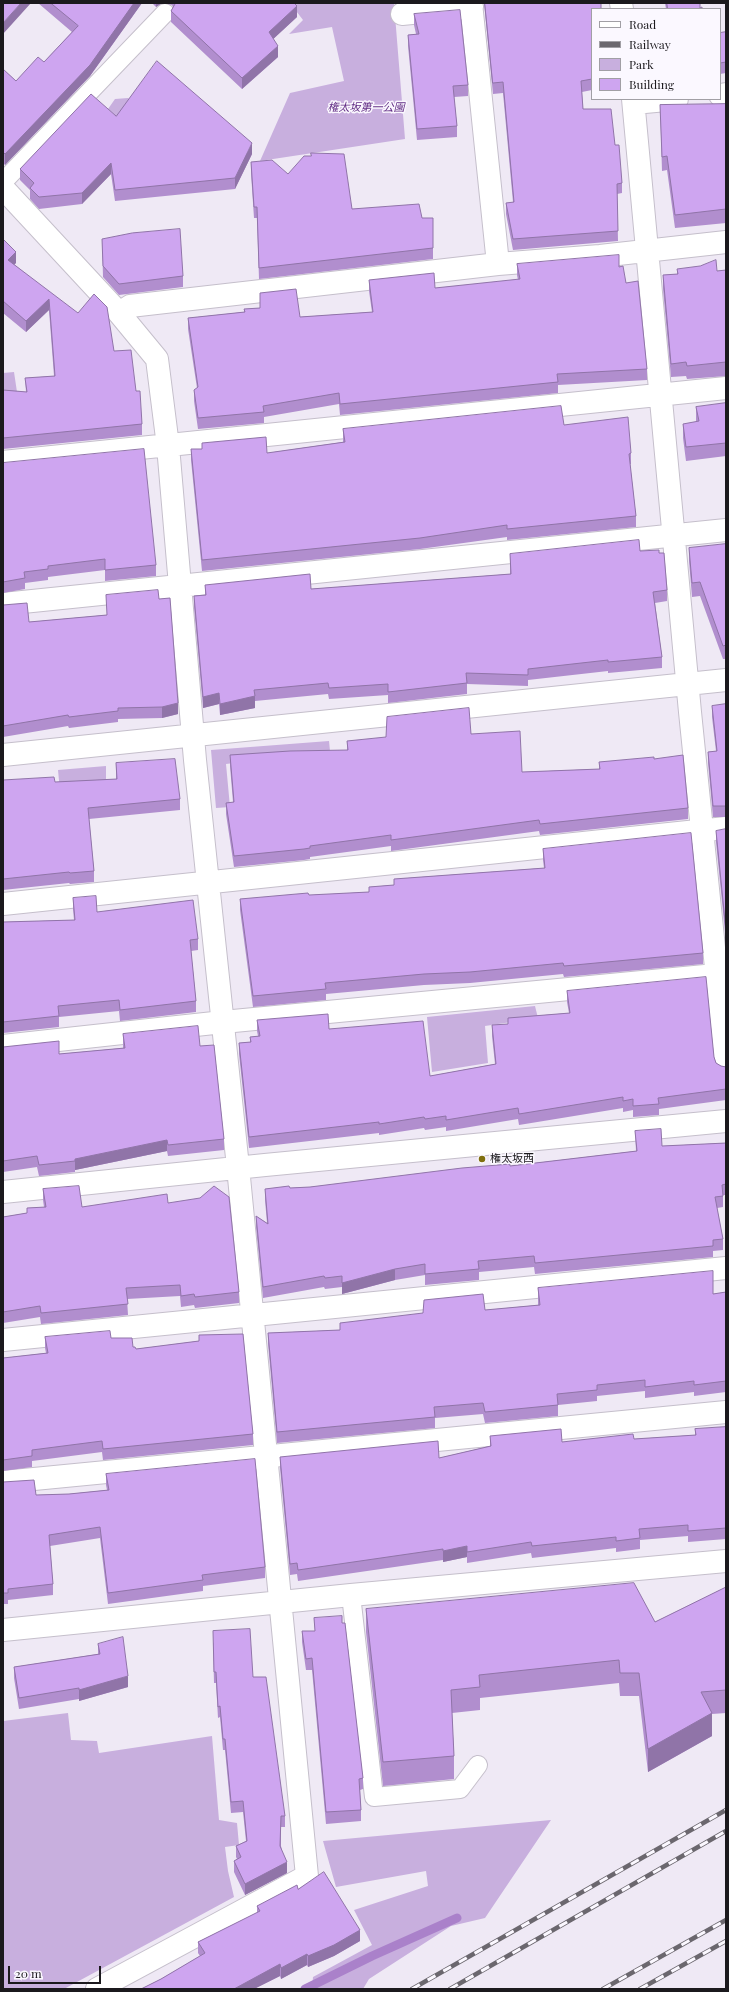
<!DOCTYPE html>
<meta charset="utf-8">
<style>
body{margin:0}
#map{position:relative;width:729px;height:1992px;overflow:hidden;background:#efe9f5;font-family:"Playfair Display",serif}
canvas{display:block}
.frame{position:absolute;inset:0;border:4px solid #1b191d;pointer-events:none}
.legend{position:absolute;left:591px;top:8px;width:130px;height:92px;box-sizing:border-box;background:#fbf8ff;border:1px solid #a19fa5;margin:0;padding:5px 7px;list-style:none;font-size:12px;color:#1b191d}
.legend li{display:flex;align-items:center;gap:8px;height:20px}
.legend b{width:20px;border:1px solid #a19fa5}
.scale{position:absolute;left:8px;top:1966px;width:93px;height:18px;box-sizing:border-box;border:2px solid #1b191d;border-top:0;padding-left:5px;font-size:12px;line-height:14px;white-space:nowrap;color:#1b191d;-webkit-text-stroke:3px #fbf8ff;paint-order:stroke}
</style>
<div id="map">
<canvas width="729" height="1992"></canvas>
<div class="frame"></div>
<ul class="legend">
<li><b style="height:5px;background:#fff"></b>Road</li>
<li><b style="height:5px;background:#6b676e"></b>Railway</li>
<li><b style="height:11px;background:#c8afde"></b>Park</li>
<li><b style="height:11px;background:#cea5f0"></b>Building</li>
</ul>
<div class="scale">20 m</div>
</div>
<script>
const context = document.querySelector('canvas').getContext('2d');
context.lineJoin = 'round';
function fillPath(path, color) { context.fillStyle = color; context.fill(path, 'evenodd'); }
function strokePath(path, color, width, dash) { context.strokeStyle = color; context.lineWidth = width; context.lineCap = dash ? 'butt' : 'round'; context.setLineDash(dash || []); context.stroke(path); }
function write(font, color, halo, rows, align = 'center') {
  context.font = font + ' "Playfair Display","Noto Sans JP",serif'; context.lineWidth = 3; context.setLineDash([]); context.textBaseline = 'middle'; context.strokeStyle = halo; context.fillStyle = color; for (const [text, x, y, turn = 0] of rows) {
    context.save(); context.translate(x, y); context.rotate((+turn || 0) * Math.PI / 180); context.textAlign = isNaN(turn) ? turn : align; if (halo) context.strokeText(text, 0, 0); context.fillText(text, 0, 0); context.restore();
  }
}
const green = new Path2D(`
 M290 3H394L405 139 260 161 290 93 344 81 332 27 289 34 303 20Z
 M128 98 150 117 137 136 108 109 115 99Z
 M14 372 17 392 3 394V373Z
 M329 741 330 751 226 764 230 807 216 808 211 750Z
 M106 766V784L63 823 58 770Z
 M535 1006 538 1018 485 1026 488 1063 432 1072 427 1017Z
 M68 1713 71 1740 97 1741 99 1753 212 1736 219 1820 237 1823 239 1845 225 1847 228 1871 234 1897 64 1989H3V1721Z
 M551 1820 485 1918 451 1926 369 1979 363 1989H312L313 1977 372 1945 354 1910 428 1886 426 1871 336 1887 323 1841Z`);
const stream = new Path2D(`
 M305 1989 372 1956 457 1918`);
const service = new Path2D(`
 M3 182 165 13
 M351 1595 374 1797 460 1789 478 1765`);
const minor = new Path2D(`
 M471 3 498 264
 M621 3 622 9
 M402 14 472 7
 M720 95 726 94
 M633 99 690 712 726 1066
 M634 103 677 99
 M3 188 119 313 157 359 168 446 195 760 238 1167 307 1876 97 1989
 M119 313 130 306 498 264 600 256 726 242
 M3 462 726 388
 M3 604 726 530
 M3 755 726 680
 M3 904 726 828
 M3 1046 223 1022 726 974
 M3 1192 265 1165 726 1121
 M3 1340 726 1268
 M3 1482 726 1412
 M3 1630 351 1595 726 1561`);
const rail = new Path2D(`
 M412 1989 726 1810
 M450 1989 726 1831
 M603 1989 726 1920
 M640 1989 726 1941`);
const wall = new Path2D(`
 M38 3H142L90 76 5 165 3 163V69L16 81 44 62 72 32Z
 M152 3H162L156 7Z
 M163 3H294L297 17 273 39 278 57 242 89 171 22V11L173 7 172 5Z
 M484 3H589L592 9V90L582 92 583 109 615 145 622 183V193L617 194 618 241 513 250 506 214V203L513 202 503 93 493 94Z
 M665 3H700V8L702 9H666Z
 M414 14 468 85V96L454 97 457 126V137L417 140 408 46V35L416 34 414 25Z
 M726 32V73L720 74V33Z
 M726 104V223L675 228 667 170 662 171 660 105Z
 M116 116 252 154 235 189 115 201 111 174 82 204 39 209 30 199V190L20 180V169Z
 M251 162 288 174 352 209 422 218 433 248V259L259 279 257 218H254L251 173Z
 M3 239 16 263 14 264 114 351 136 391 142 424V435L3 449V390L26 392 25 378 54 376 49 310 26 332 3 313Z
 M102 239 183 276V287L119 295 103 277Z
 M517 264 619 267 626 283 647 369V380L558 385V393L340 415 339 404 264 417V423L198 429 194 401V390L197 388 188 329V318L244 312V309L260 308V293L300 317 372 312 369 291V280L435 288 518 280 517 275Z
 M677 269 717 271 726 270V376L687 379 686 376 671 377 663 289V275L677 274Z
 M726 403V456L686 461 683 438V424L696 422V407Z
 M564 425 631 453V464H630L636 516V527L507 540V537L420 549 202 571 191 460V449H202V443L267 453 343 442V429Z
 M3 463 156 565V576L105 581V570L48 577V580L25 583V589L3 593Z
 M726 544V659H723L700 596 692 597 689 561V548Z
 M640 551 659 553 667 590V601L655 603 662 657V668L608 673V671L528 680V686L467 684V694L388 703V695L329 699 328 694 255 701V708L220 715 219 704 203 708 194 607V596L205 595V585L311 589 510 574V554Z
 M159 599 178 714 162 718 118 719V722L69 728 68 726 3 737V605L29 622 106 615Z
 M726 704V817H713L708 763V752L716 751 712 717V706Z
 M471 734 522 772 599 769V762L654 759 688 808V819L540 835 539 831 391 851V846L310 857V859L304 860 234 867 226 814V803L233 802 230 766V755L347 750V741Z
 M116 763 180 799V810L89 819 94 871V882L70 884 69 883 3 890V780L55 782 116 779Z
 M726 829V942L716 842V831Z
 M543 849 703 953V964L564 977 563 974 470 983 424 985 326 994V1000L253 1007 240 910V899L369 892V887L394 885V879L544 868 543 860Z
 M73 898 97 912 198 939V950L191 951 196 1001V1012L120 1021 119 1011 59 1017V1027L3 1033V922L74 920 73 909Z
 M567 991 714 1057 716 1063 721 1066 726 1067V1100L659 1109V1115L633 1117V1110L623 1112V1108L519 1125 518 1119 446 1131V1127L425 1130 424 1128 379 1135V1133L249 1148 239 1054V1043L250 1042V1037L258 1036 257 1031V1020L329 1029 430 1076 495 1064 492 1036V1025L508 1024V1018L569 1013 567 1002Z
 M123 1034 200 1046 224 1139V1150L168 1156 167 1151 75 1170V1172L39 1176 37 1167 3 1172V1047L59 1054 123 1048Z
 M635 1131 662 1146 726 1143V1195H723V1207L717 1208 723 1239V1250L713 1251V1257L535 1274 534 1267 479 1272V1280L425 1285V1275L395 1280 342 1294V1287L325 1289 324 1287 263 1298 256 1227V1216L267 1223 265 1200V1189L310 1187 510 1166 636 1151Z
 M43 1189 82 1207 168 1203 239 1292V1303L195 1308 194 1305 181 1307 180 1296 127 1299 128 1315 41 1324 40 1317 3 1323V1217L27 1213V1208L44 1207 43 1200Z
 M538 1288 713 1294 726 1292V1392L694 1396V1392L645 1398V1391L597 1396V1401L558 1405V1416L485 1423 483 1414 435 1418V1428L277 1443 268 1344V1333L340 1330 485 1310 538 1305Z
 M199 1335 253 1434V1445L103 1460 102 1452 32 1461V1467L3 1471V1358L46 1353 45 1348V1337L111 1338 133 1347 136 1349 199 1341Z
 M726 1427V1539L688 1542V1536L640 1540V1549L616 1552V1548L532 1558 531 1553 467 1563V1557L443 1562V1560L298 1581 297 1574 290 1575 280 1468V1457L439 1458 490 1446V1436L562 1442 634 1439 695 1435V1429Z
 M106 1474 265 1567V1578L203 1586V1591L108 1604 100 1538 50 1546 53 1584V1595L8 1600V1604H3V1482L36 1495 69 1494 107 1490 106 1485Z
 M726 1587V1713L712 1714V1736L648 1772 639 1696H620L619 1683 480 1698V1710L452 1713 454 1756V1779L383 1786 366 1632V1609L655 1622Z
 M314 1618 342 1623 363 1778V1789L360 1790 361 1810V1821L326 1824 312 1670H306L302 1642V1631H315Z
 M213 1642 253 1677 285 1816V1827H281V1846L287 1873 245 1895 234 1872V1861L237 1859 236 1857V1846L246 1841 243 1812 231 1813 225 1750H223L220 1717 218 1718 216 1683H214Z
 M98 1644 128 1687 79 1701V1699L19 1709 14 1678V1667L98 1654Z
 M298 1889 360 1941 334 1956 308 1967 307 1965 281 1979 280 1976 254 1989H141L161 1979 200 1956 198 1953V1942L257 1913V1906Z`);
const shadedWall = new Path2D(`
 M21 3H31L3 34V23Z
 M134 3H142L90 76 5 165V154Z
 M156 3H162L156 7Z
 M297 6V17L269 43V32Z
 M278 46V57L242 89V78Z
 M252 143V154L235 189V178Z
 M111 163V174L82 204V193Z
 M16 252V263L8 271V260Z
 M49 299V310L26 332V321Z
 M219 693V704L203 708V697Z
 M255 696V708L220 715V704Z
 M178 703V714L162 718V707Z
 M167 1140V1151L75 1170V1159Z
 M395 1269V1280L342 1294V1283Z
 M467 1546V1557L443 1562V1551Z
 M128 1676V1687L79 1701V1690Z
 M712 1713V1736L648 1772V1749Z
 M287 1862V1873L245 1895V1884Z
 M360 1930V1941L334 1956 308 1967V1956Z
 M307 1954V1965L281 1979V1968Z
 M280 1964V1976L254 1989H234Z`);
const building = new Path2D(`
 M3 3H21L3 23Z
 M51 3H134L90 65 5 154 3 152V69L16 81 38 57 44 62 78 26Z
 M175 3H294L297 6 269 32 278 46 242 78 171 11 175 4Z
 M485 3H601V9H592V79L581 81 583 109H611L615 145H619L622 183 617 184 618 231 513 239 506 203 514 202 503 82 493 83Z
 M667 3H700V8L702 7V9H668Z
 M460 10 468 85 453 86 457 126 417 129 408 35 419 34 414 14Z
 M726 32V62L720 63V33Z
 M157 61 252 143 235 178 115 190 111 163 82 193 39 197 30 188 34 183 20 169 91 94 116 116Z
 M726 104V209L675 215 667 156 662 157 660 105Z
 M311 153 344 154 352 209 419 204 422 218H433V248L259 268 257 207H254L251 162 272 160 288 174 304 156H311Z
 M180 229 183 276 119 284 103 266 102 239 132 233Z
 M3 239 16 252 8 260 78 313 94 294 107 307 114 351 131 350 136 391H140L142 424 3 438V390L27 392 25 378 55 376 49 299 26 321 3 301Z
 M619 255V267L623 266 626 283 638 281 647 369 557 374 558 382 340 404 339 393 263 406 264 412 198 418 194 390 198 387 188 318 245 312 244 309 260 308V293L296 289 300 317 373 312 369 280 434 273 435 288 520 279 517 264Z
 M716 260 717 271 726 270V362L687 366 686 362 671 364 663 275 678 274 677 269 700 266Z
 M726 403V443L686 447 683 424 699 421 696 407Z
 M561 406 564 425 628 417 631 453 629 454 636 516 507 529V525L420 538 202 560 191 449H202V443L266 437 267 453 345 442 343 429Z
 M144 449 156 565 105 570V559L48 566V569L24 572 25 578 3 582V463Z
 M639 540 640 551 659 550V553H664L667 590 653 592 662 657 608 662V660L528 669V675L466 673 467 683 388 692V684L329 688 328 683 254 690 255 696 220 704 219 693 203 697 194 596 206 595 205 585 310 574 311 589 511 574 510 554Z
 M726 544V645L723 646 700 582 692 583 689 548Z
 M158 590 159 599 170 598 178 703 162 707 118 708V711L69 717 68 715 3 726V605L27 603 29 622 107 615 106 595Z
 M726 704V806H713L708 752 717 751 712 706Z
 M469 708 471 734 520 731 522 772 600 769 599 762 654 757V759L683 755 688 808 540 824 539 820 391 840V835L310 846V848L304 849 234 856 226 803 234 802 230 755 290 751 348 750 347 741 386 737 387 717Z
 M175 759 180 799 88 808 94 871 70 873 69 872 3 879V780L54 777 55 782 117 779 116 763Z
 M726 829V931L716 831Z
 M691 833 703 953 564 966 563 963 470 972 424 974 325 983 326 989 253 996 240 899 308 893 309 895 369 892V887L394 885V879L545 868 543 849Z
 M96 896 97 912 193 900 198 939 190 940 196 1001 120 1010 119 1000 58 1006 59 1016 3 1022V922L75 920 73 898Z
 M706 977 714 1057 716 1063 721 1066 726 1067V1089L658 1098 659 1104 633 1106V1099L623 1101V1097L519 1114 518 1108 446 1120V1116L425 1119 424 1117 379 1124V1122L249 1137 239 1043 251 1042 250 1037 260 1036 257 1020 328 1014 329 1029 423 1021 430 1076 496 1064 492 1025 508 1024V1018L570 1013 567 991Z
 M198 1026 200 1046 214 1045 224 1139 168 1145 167 1140 75 1159V1161L39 1165 37 1156 3 1161V1047L59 1041V1054L125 1048 123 1034Z
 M661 1129 662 1146 726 1143V1184L722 1185 723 1196 715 1197 723 1239 713 1240V1246L535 1263 534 1256 478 1261 479 1269 425 1274V1264L395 1269 342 1283V1276L325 1278 324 1276 263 1287 256 1216 268 1224 265 1189 289 1186 290 1188 310 1187 462 1168 510 1164V1166L637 1151 635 1131Z
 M79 1186 82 1207 167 1194 168 1203 200 1198 214 1186 229 1197 239 1292 195 1297 194 1294 181 1296 180 1285 126 1288 128 1304 41 1313 40 1306 3 1312V1217L27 1213V1208L46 1207 43 1189Z
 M713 1271V1294L726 1292V1381L694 1385V1381L645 1387V1380L597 1385V1390L557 1394 558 1405 485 1412 483 1403 434 1407 435 1417 277 1432 268 1333 340 1330V1323L423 1313 424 1300 483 1294 485 1310 540 1305 538 1288Z
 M110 1331 111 1338H132L133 1347H135L136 1349 199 1341V1335L243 1334 253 1434 103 1449 102 1441 32 1450V1456L3 1460V1358L48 1353 45 1337Z
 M726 1427V1528L688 1531V1525L639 1529 640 1538 616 1541V1537L532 1546 531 1542 467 1552V1546L443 1551V1549L298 1570 297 1563 290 1564 280 1457 438 1441 439 1458 491 1446 490 1436 561 1429 562 1442 633 1434 634 1439 696 1435 695 1429Z
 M255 1459 265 1567 202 1575 203 1580 108 1593 100 1527 49 1535 53 1584 8 1589V1593H3V1482L34 1480 36 1495 69 1494 109 1490 106 1474Z
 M634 1583 655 1622 726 1587V1690L701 1692 712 1713 648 1749 639 1673H620L619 1660 479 1675 480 1687 451 1690 454 1756 383 1762 366 1609Z
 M342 1616V1623H345L363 1778 359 1779 361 1810 326 1812 312 1658 306 1659 302 1631H315L314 1618Z
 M250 1629 253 1677H266L285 1816H281L280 1846 287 1862 245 1884 234 1861 241 1857 236 1846 247 1841 243 1801 231 1802 225 1739H223L220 1706 218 1707 216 1672H214L213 1631Z
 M123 1637 128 1676 79 1690V1688L19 1698 14 1667 100 1654 98 1644Z
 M324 1872 360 1930 334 1945 308 1956 307 1954 281 1968 280 1964 234 1989H141L161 1979 205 1953 198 1942 260 1911 257 1906 297 1885 298 1889Z`);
const markers = [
 [482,1159,4,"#7f6f0e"]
];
const parkNames = [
 ["権太坂第一公園",366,108]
];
const poiNames = [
 ["権太坂西",490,1159]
];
fillPath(green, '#c8afde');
strokePath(stream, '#aa81ca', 9);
strokePath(service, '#c5bfcb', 20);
strokePath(minor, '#c5bfcb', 24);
strokePath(service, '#fff', 18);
strokePath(minor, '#fff', 22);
strokePath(rail, '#6b676e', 4.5);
strokePath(rail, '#fbf8ff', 3, [9]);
fillPath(wall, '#b18ece');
fillPath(shadedWall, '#9074a8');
fillPath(building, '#cea5f0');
strokePath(building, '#9074a8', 1);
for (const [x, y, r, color] of markers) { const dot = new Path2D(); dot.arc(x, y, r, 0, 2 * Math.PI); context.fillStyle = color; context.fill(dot); strokePath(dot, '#fbf8ff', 1.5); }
write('italic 11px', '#632f86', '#fbf8ff', parkNames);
write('11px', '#1b191d', '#fbf8ff', poiNames, 'left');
</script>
